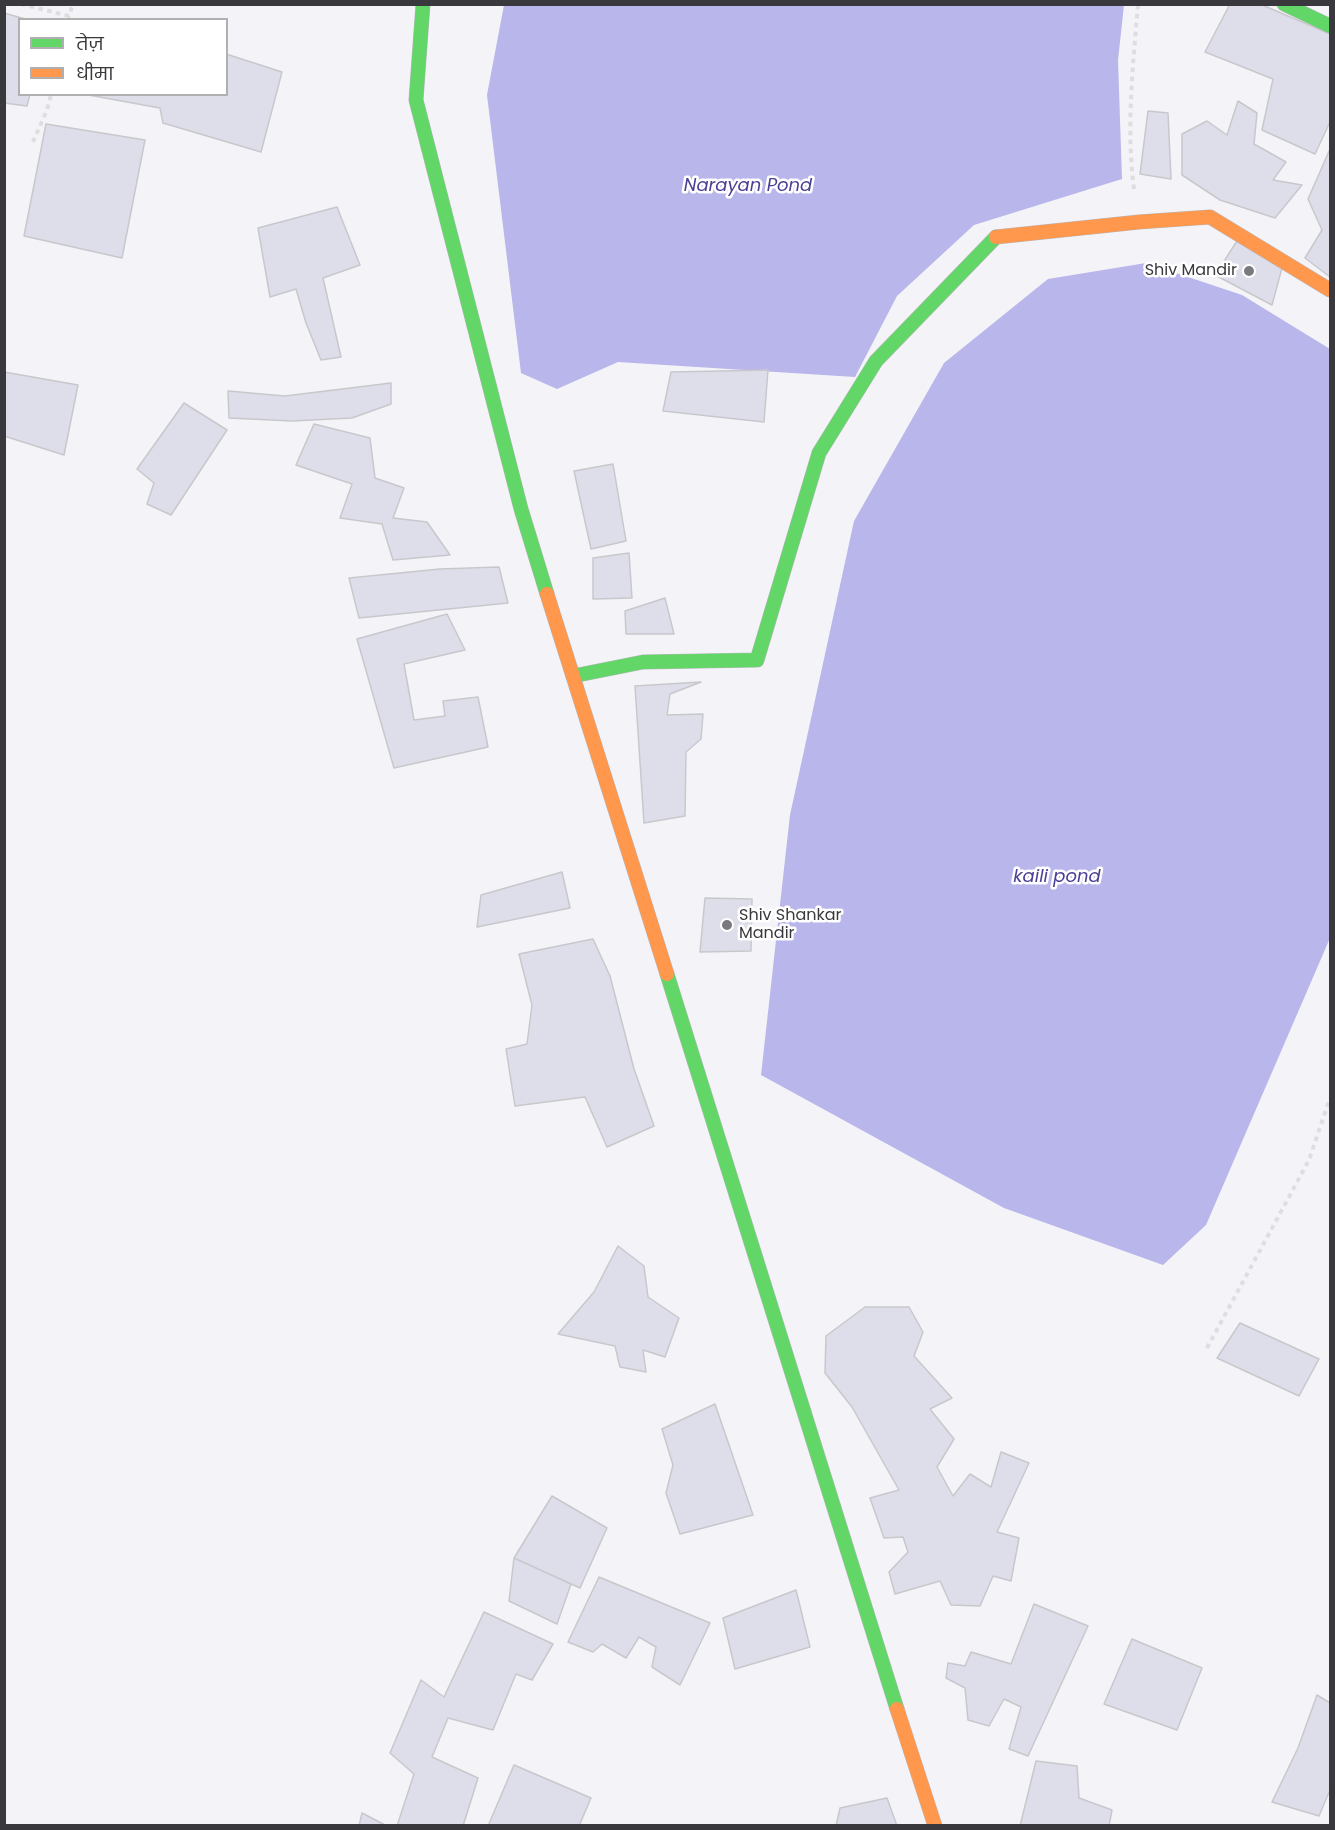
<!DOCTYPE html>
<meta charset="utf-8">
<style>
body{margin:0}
#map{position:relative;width:1335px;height:1830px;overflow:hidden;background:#f3f3f8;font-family:Poppins,"Noto Sans Devanagari",sans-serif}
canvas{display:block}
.frame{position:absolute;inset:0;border:6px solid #39393d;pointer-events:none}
.legend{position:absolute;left:18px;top:18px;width:210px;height:78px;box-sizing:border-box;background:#fff;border:2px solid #b0b0b1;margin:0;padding:8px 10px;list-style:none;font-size:18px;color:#39393d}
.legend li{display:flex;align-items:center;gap:12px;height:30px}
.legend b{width:30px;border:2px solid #b0b0b1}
</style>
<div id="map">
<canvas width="1335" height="1830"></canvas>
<div class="frame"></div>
<ul class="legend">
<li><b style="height:8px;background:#63d668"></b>तेज़</li>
<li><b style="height:8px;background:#ff974d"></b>धीमा</li>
</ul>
</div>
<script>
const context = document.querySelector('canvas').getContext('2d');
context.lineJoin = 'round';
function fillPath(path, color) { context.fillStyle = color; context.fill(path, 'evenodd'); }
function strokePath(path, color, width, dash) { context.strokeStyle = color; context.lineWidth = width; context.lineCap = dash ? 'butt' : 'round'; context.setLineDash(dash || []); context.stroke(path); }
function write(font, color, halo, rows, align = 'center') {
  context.font = font + ' Poppins,sans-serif'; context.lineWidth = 5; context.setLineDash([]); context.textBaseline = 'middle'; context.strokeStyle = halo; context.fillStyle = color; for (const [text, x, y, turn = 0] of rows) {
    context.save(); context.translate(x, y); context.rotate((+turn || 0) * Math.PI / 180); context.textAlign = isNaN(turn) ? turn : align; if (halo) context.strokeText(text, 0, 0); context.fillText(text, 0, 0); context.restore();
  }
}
const water = new Path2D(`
 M504 5H1124L1118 60 1122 179 974 225 897 296 855 377 618 362 557 389 521 373 487 95Z
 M1146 263 1242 295 1330 349V938L1206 1225 1163 1265 1004 1208 761 1075 790 815 854 521 944 363 1048 279Z`);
const building = new Path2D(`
 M1230 4H1260L1330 34V122L1315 154 1262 130 1273 79 1205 52Z
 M4 13 29 20H20V94H30L27 106 4 103Z
 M226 54 282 72 261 152 163 123 160 108 83 94H226Z
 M1238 101 1257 113 1254 144 1286 162 1273 180 1302 185 1275 218 1220 200 1182 175V134L1207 121 1227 135Z
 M1148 111 1168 113 1171 179 1140 174Z
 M46 124 145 140 122 258 24 236Z
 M1330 149V277L1305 258 1322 230 1308 199Z
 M337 207 360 265 323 278 341 357 321 360 306 323 296 289 270 297 258 228Z
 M1237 241 1282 268 1272 305 1215 275Z
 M768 370 764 422 663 411 671 372Z
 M4 372 78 385 64 455 4 436Z
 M391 383V404L352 418 292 421 229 418 228 391 285 396Z
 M184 403 227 430 171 515 147 504 154 483 137 469Z
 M314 424 370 438 375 478 404 488 393 518 427 522 450 555 393 560 382 524 340 518 352 484 296 465Z
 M613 464 626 541 591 549 574 471Z
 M629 553 632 598 593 599V558Z
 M499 567 508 603 359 618 349 578 440 569Z
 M665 598 674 634H626L625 611Z
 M447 614 465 650 404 664 414 720 445 716 443 701 478 697 488 747 394 768 357 639Z
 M701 682 670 694 667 715 703 714 701 739 686 752 685 816 644 823 635 686Z
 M562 872 570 908 477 927 481 895Z
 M705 898 752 899 751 951 700 952Z
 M593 939 610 976 634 1069 654 1126 607 1147 585 1097 515 1106 506 1049 527 1044 532 1005 519 954Z
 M618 1246 644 1266 648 1297 679 1318 665 1357 643 1350 646 1372 620 1367 615 1346 558 1334 594 1292Z
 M865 1307H909L923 1332 914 1356 952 1398 930 1409 954 1439 937 1467 953 1496 970 1474 991 1487 1001 1452 1029 1463 997 1532 1019 1538 1011 1581 993 1576 980 1606 951 1605 940 1581 895 1594 889 1572 908 1552 903 1537 884 1538 870 1498 899 1490 852 1407 825 1373 826 1336Z
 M1240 1323 1319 1359 1299 1396 1217 1358Z
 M715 1404 753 1515 680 1534 666 1493 673 1465 662 1429Z
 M552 1496 607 1528 580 1588 514 1558Z
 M514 1558 571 1584 557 1624 509 1601Z
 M599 1577 710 1623 680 1685 652 1667 656 1647 639 1637 626 1658 602 1644 593 1652 568 1642Z
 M796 1590 810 1647 735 1669 723 1618Z
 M1034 1604 1088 1626 1028 1756 1009 1749 1021 1707 1004 1699 989 1726 968 1720 965 1688 946 1678 948 1663 965 1666 971 1652 1011 1664Z
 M484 1612 553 1644 532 1680 516 1674 493 1730 448 1718 432 1757 478 1778 463 1826H397L414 1774 390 1753 421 1680 444 1697Z
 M1132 1639 1202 1668 1177 1730 1104 1704Z
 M1317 1695 1330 1703V1790L1319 1816 1272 1802 1298 1748Z
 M1036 1761 1077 1766 1079 1798 1112 1810 1109 1826H1020Z
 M514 1765 591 1798 579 1826H488Z
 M887 1798 897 1826H836L840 1808Z
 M362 1813 387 1826H359Z`);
const path = new Path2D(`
 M21 4 69 16 73 4
 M33 142 47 110 51 94
 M1134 189C1126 128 1133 65 1138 4
 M1207 1348 1309 1160 1330 1098`);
const fast = new Path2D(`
 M423 4 416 100 521 509 547 594
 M1284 4 1330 26
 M573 676 643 662 757 660 819 453 876 361 996 237
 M667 974 897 1709`);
const slow = new Path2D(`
 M996 237 1139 222 1210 217 1330 290
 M547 594 667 974
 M897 1709 935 1826`);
const markers = [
 [1249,271,6,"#7a7a7e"],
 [727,925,6,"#7a7a7e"]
];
const poiNames = [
 ["Shiv Mandir",1237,271],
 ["Shiv Shankar",739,916,"left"],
 ["Mandir",739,934,"left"]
];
const waterNames = [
 ["Narayan Pond",748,186],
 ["kaili pond",1057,877]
];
fillPath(water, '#b8b6ea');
fillPath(building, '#dedeeb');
strokePath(building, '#c8c8cc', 1.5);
strokePath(fast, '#b8b8bd', 15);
strokePath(slow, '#b8b8bd', 15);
strokePath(path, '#dededf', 4, [4.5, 4.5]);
strokePath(fast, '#63d668', 14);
strokePath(slow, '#ff974d', 14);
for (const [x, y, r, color] of markers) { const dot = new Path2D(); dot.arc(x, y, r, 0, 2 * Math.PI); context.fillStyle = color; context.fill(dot); strokePath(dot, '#fff', 2); }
write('16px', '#39393d', '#fff', poiNames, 'right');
write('italic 18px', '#4b3f94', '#fff', waterNames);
</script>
